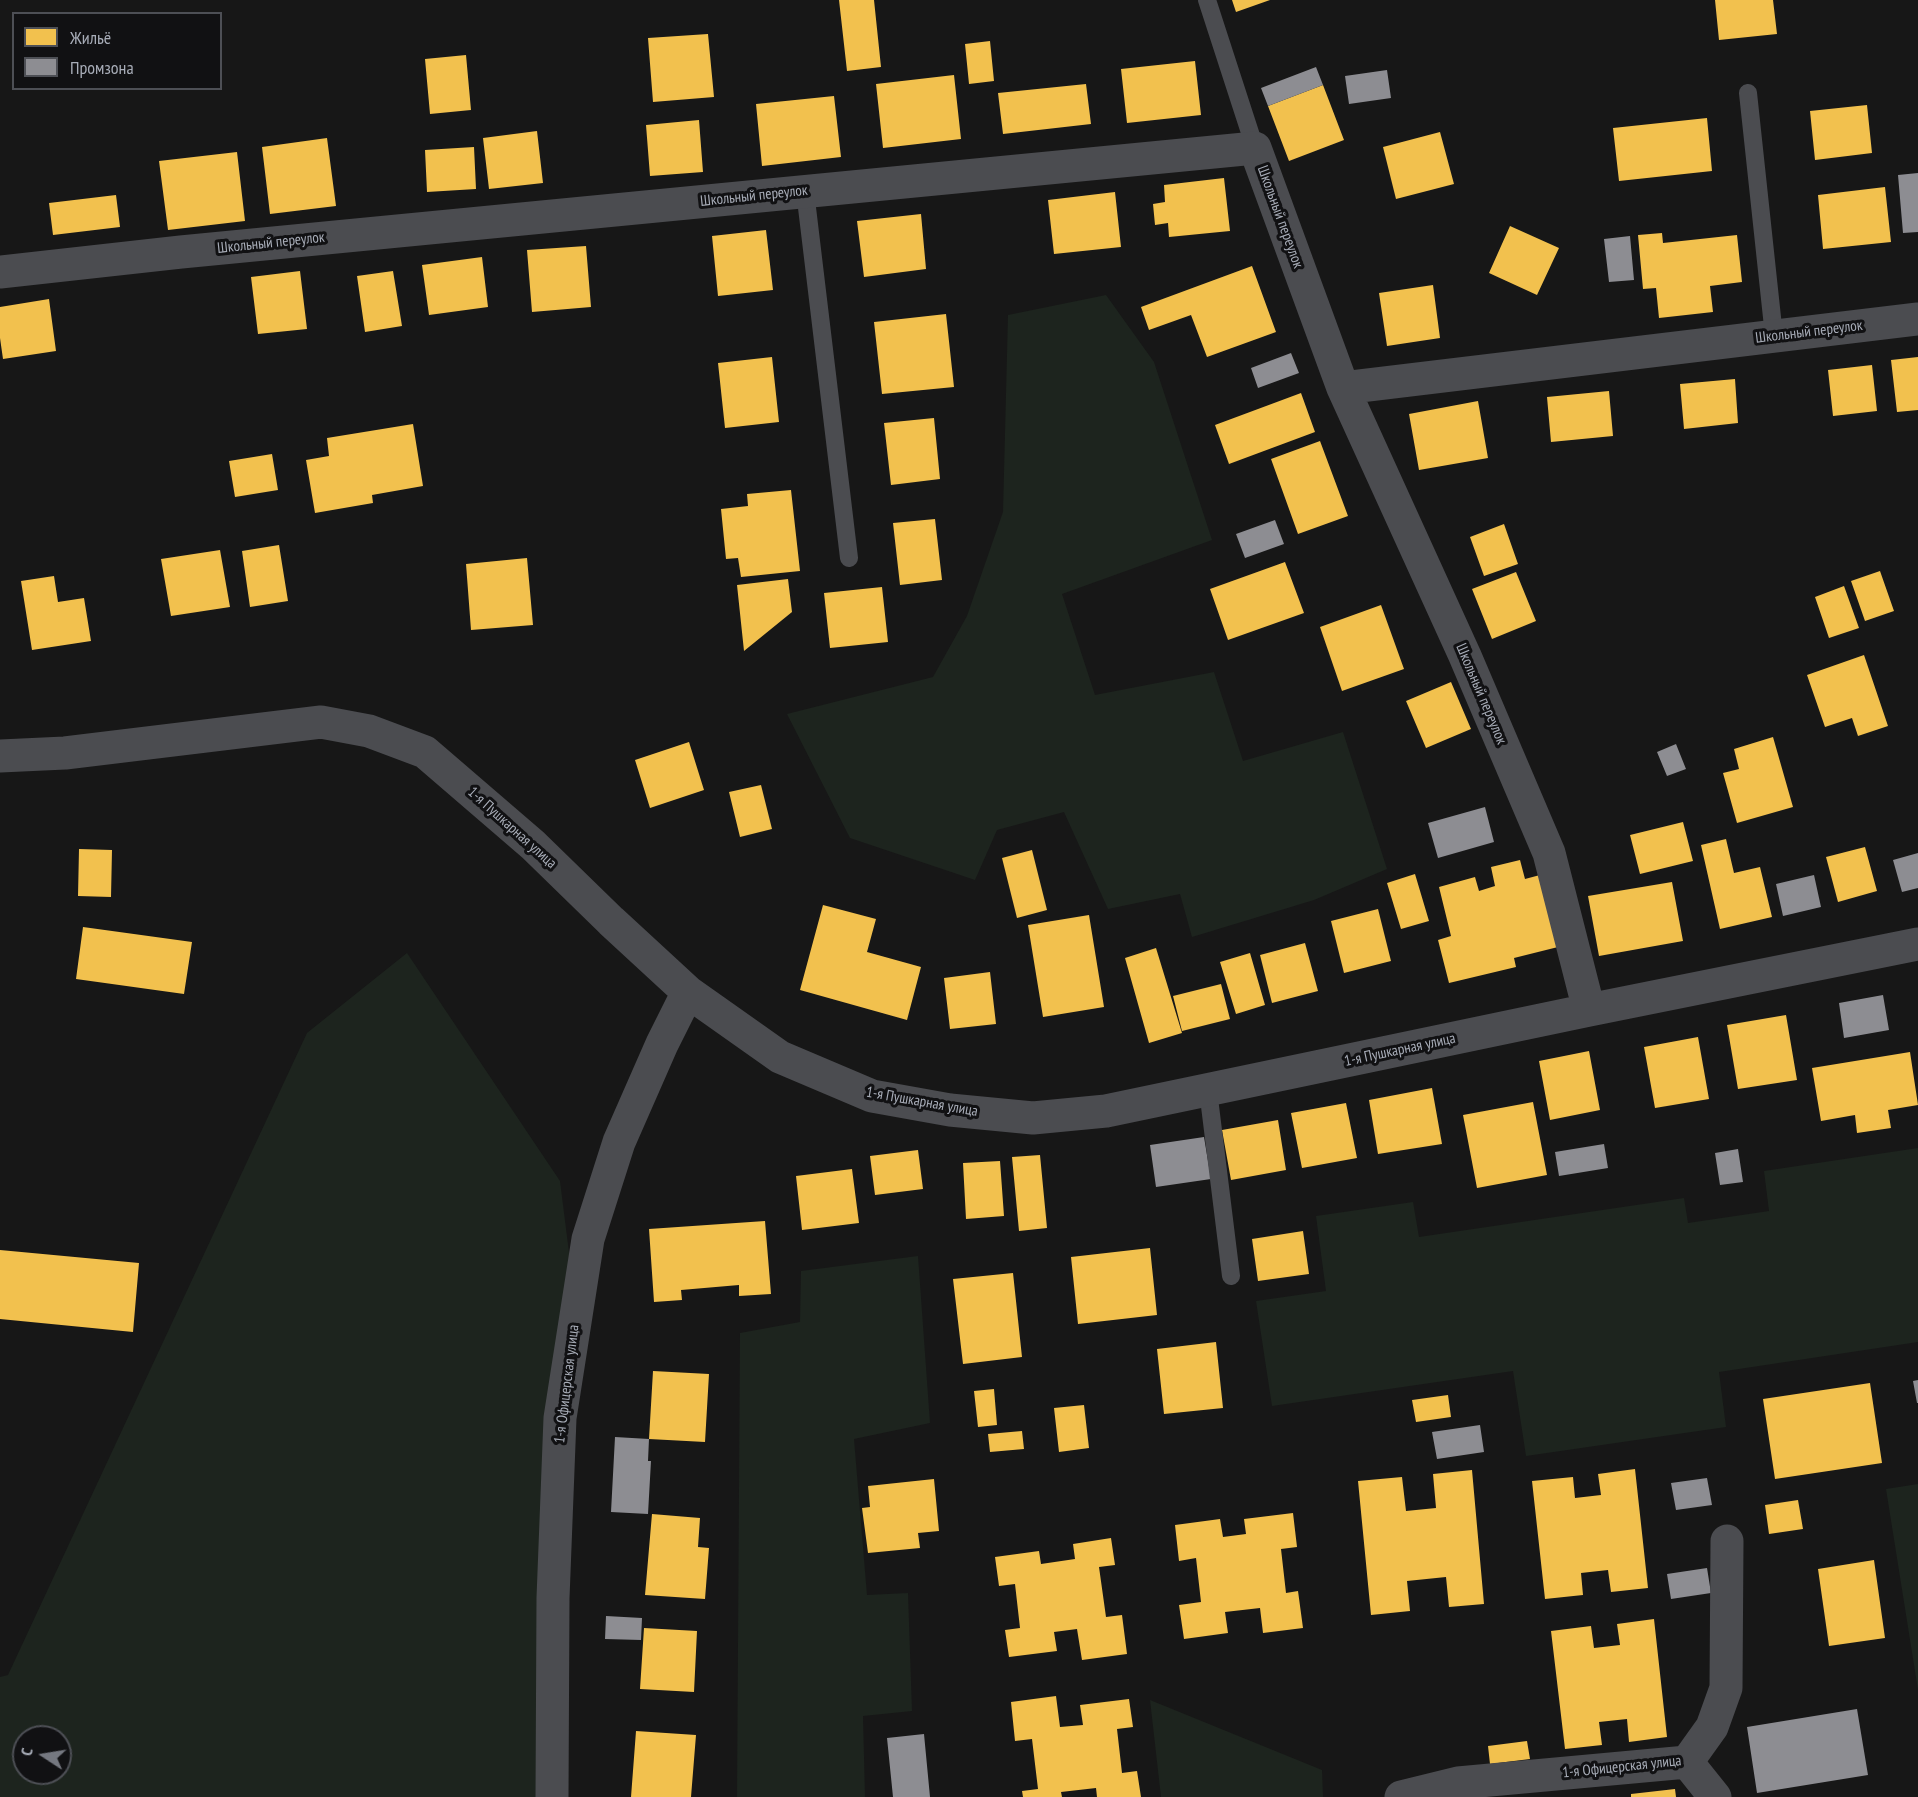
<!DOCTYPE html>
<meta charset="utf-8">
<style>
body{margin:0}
#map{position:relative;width:1918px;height:1797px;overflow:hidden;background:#171717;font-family:"PT Sans Narrow",sans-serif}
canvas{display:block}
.legend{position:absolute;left:12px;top:12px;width:210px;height:78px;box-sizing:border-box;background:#111113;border:2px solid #4d4f55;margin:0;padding:8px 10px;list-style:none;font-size:18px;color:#a8adb8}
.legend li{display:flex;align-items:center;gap:12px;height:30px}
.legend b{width:30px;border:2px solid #4d4f55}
.north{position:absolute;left:12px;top:1725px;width:60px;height:60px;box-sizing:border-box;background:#111113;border:2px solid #4d4f55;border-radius:50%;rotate:282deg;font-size:16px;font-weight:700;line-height:24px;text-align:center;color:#a8adb8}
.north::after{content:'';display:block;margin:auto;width:21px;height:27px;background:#757880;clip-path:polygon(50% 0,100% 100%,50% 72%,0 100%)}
</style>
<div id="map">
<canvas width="1918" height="1797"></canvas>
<ul class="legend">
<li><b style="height:16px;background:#f2c14e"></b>Жильё</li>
<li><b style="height:16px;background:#8d8d92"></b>Промзона</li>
</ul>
<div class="north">С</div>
</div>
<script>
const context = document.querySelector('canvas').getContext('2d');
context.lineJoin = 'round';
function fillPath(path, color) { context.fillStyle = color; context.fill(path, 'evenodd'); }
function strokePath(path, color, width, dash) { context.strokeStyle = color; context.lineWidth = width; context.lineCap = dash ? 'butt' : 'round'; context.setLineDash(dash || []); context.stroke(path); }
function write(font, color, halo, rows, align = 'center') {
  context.font = font + ' "PT Sans Narrow",sans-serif'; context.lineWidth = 6; context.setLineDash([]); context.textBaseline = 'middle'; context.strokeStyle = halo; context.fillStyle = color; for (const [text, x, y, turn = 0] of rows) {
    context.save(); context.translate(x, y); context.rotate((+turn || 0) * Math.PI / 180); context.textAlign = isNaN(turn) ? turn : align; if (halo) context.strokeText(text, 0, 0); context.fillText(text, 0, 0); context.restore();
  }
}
const green = new Path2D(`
 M1106 295 1154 362 1212 540 1062 594 1095 695 1214 672 1243 761 1343 732 1387 869 1314 900 1192 937 1180 894 1108 909 1064 812 997 830 975 880 850 838 787 714 933 677 967 616 1003 512 1008 315Z
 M407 953 560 1181 578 1324 544 1797H0V1677L8 1675 307 1033ZM24 1737H60V1773H24Z
 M1918 1148V1342L1719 1372 1726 1427 1526 1456 1513 1371 1272 1406 1256 1301 1326 1291 1316 1216 1413 1202 1419 1237 1684 1198 1688 1223 1769 1211 1764 1171Z
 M918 1256 930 1423 854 1439 867 1595 908 1593 912 1711 863 1716 865 1797H737L740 1333 800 1322 801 1271Z
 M1918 1484V1690L1886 1489Z
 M1150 1700 1322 1770 1323 1797H1161Z`);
const homes = new Path2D(`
 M839 0H874L881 67 847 71Z
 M1232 0H1270L1236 12Z
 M1715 0H1773L1777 34 1719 40Z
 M708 34 714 97 653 102 648 38Z
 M990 41 994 81 969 84 965 44Z
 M466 55 471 110 430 114 425 59Z
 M1195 61 1201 115 1127 123 1121 69Z
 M954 75 961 139 883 148 876 84Z
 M1086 84 1091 124 1003 134 998 93Z
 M1323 85 1344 140 1289 161 1268 106Z
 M834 96 841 157 762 166 756 104Z
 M1867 105 1872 153 1815 160 1810 111Z
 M1707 118 1712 171 1619 181 1613 128Z
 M699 120 703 172 650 176 646 125Z
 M537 131 543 183 489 189 483 138Z
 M1440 132 1454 184 1396 199 1383 147Z
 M327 138 336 206 270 214 262 147Z
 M474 147 476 189 427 192 425 150Z
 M237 152 245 221 168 230 159 161Z
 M1224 178 1230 231 1169 237 1168 223 1155 225 1153 204 1165 202 1164 185Z
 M1885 187 1891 242 1823 249 1818 195Z
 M1115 192 1121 247 1054 254 1048 200Z
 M116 195 120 227 53 235 49 203Z
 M921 214 926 269 864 277 857 221Z
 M1510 226 1559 248 1537 295 1489 273Z
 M766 230 773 290 718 296 712 236Z
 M1662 233 1663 243 1737 235 1742 282 1710 286 1713 312 1659 318 1656 288 1643 289 1638 235Z
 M586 246 591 307 532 312 527 250Z
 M482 257 488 307 429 315 422 265Z
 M1252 266 1276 332 1207 357 1191 315 1149 330 1141 307Z
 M300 271 307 329 258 334 251 277Z
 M393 271 402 326 365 332 357 276Z
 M1433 285 1440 338 1387 346 1379 293Z
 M49 299 56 351 3 359 0 338V307Z
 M946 314 954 387 882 394 874 322Z
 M772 357 779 422 725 428 718 363Z
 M1918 357V410L1897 412 1891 360Z
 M1872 365 1877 411 1833 416 1828 370Z
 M1735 379 1738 423 1684 429 1680 384Z
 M1609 391 1613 436 1551 442 1547 397Z
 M1301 393 1315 432 1229 464 1215 425Z
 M1478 401 1488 458 1419 470 1409 414Z
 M934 418 940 479 891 485 884 423Z
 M413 424 423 486 372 495 373 503 315 513 306 460 329 456 327 438Z
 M1320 441 1348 516 1298 534 1271 459Z
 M272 454 278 490 235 497 229 461Z
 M791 490 800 571 741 577 738 558 726 559 721 509 748 506 747 494Z
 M935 519 942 580 900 585 893 523Z
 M1504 524 1518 564 1484 576 1470 537Z
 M279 545 288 601 250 607 242 551Z
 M220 550 230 607 171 616 161 559Z
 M527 558 533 625 471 630 466 564Z
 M1285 562 1304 613 1228 640 1210 589Z
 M1880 571 1894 611 1865 621 1851 581Z
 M1516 572 1536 621 1492 639 1472 589Z
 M54 576 58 602 84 598 91 641 32 650 21 581Z
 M788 579 792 612 744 651 737 585Z
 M1844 586 1859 628 1829 638 1815 597Z
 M882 587 888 642 830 648 824 593Z
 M1381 605 1404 669 1342 691 1320 627Z
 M1864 655 1888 726 1858 736 1852 718 1825 727 1807 675Z
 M1451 682 1471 729 1426 748 1406 701Z
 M1773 737 1793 807 1737 823 1723 773 1739 769 1734 749Z
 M689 742 704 790 650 808 635 760Z
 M761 785 772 829 740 837 729 792Z
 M1683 822 1693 861 1640 874 1630 835Z
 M1726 839 1734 873 1760 867 1772 917 1720 929 1701 845Z
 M1865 847 1877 891 1838 902 1826 857Z
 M79 849 112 850 111 897 78 896Z
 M1032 850 1047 910 1017 918 1002 858Z
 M1520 860 1525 879 1540 875 1558 947 1514 958 1516 967 1449 983 1438 940 1451 936 1439 887 1475 877 1479 891 1495 886 1491 867Z
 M1415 874 1429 921 1401 929 1387 883Z
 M1672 882 1683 941 1599 956 1588 896Z
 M823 905 876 919 867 952 921 967 907 1020 800 990Z
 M1378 909 1391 961 1344 973 1331 921Z
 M1089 915 1104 1007 1043 1017 1028 925Z
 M83 927 192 942 184 994 76 979Z
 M1305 943 1318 991 1272 1003 1260 955Z
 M1156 948 1182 1033 1149 1043 1125 958Z
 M1250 953 1265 1005 1236 1014 1220 962Z
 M990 972 996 1024 950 1029 944 978Z
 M1221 984 1230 1019 1182 1031 1173 996Z
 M1786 1015 1797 1080 1738 1089 1727 1025Z
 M1698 1037 1709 1099 1655 1108 1644 1047Z
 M1589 1051 1600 1110 1550 1120 1539 1061Z
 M1910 1052 1918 1105 1888 1110 1891 1128 1857 1133 1855 1115 1821 1121 1812 1068Z
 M1432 1088 1442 1144 1378 1154 1369 1100Z
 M1533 1102 1547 1175 1477 1188 1463 1115Z
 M1346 1103 1357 1158 1302 1168 1291 1113Z
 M1278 1120 1286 1170 1231 1180 1222 1130Z
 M918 1150 923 1189 875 1195 870 1156Z
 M1040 1155 1047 1228 1019 1231 1012 1157Z
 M1000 1161 1004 1216 966 1219 963 1163Z
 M852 1169 859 1223 802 1230 796 1176Z
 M765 1221 771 1294 739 1296V1285L681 1290 682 1300 654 1302 649 1229Z
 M1303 1231 1309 1274 1258 1281 1252 1239Z
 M1150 1248 1157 1315 1078 1324 1071 1257Z
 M0 1250 139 1263 133 1332 0 1319Z
 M1013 1273 1022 1357 963 1364 953 1279Z
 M1216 1342 1223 1408 1164 1414 1157 1349Z
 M653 1371 709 1374 705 1442 649 1439Z
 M1870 1383 1882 1463 1775 1479 1763 1399Z
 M994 1389 997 1425 978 1427 974 1391Z
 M1448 1395 1451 1417 1416 1422 1412 1400Z
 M1084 1405 1089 1448 1059 1452 1054 1408Z
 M1022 1431 1024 1449 990 1452 988 1434Z
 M1635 1469 1648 1588 1611 1592 1608 1570 1581 1573 1583 1595 1545 1599 1532 1481 1573 1477 1575 1498 1601 1495 1598 1474Z
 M1472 1470 1484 1604 1449 1607 1446 1577 1407 1581 1410 1611 1371 1615 1358 1481 1402 1477 1406 1511 1436 1508 1433 1474Z
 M934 1479 939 1531 918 1533 920 1548 868 1553 862 1508 870 1507 868 1486Z
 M1798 1500 1803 1529 1769 1534 1765 1505Z
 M1293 1513 1297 1547 1281 1549 1286 1593 1298 1591 1303 1628 1263 1633 1260 1608 1225 1612 1228 1633 1184 1639 1179 1605 1201 1602 1196 1558 1179 1561 1175 1525 1220 1519 1223 1537 1246 1534 1244 1519Z
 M652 1514 700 1518 698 1547 709 1548 705 1599 645 1595Z
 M1111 1538 1115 1565 1099 1567 1106 1617 1122 1615 1127 1654 1082 1660 1077 1629 1054 1632 1057 1651 1009 1657 1005 1630 1020 1628 1015 1584 999 1586 995 1557 1039 1551 1041 1564 1075 1559 1073 1544Z
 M1874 1560 1885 1638 1829 1646 1818 1569Z
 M1654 1619 1667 1737 1629 1742 1627 1719 1599 1722 1602 1745 1565 1749 1551 1631 1591 1626 1594 1648 1620 1645 1617 1624Z
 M644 1628 697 1631 694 1692 640 1689Z
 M1056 1696 1060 1727 1083 1725 1080 1705 1129 1699 1133 1727 1117 1729 1122 1773 1137 1771 1141 1797H1097L1096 1788 1061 1792 1062 1797H1023L1022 1791 1038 1789 1032 1739 1015 1741 1011 1702Z
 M636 1731 696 1735 691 1797H631Z
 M1527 1741 1530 1759 1490 1764 1488 1746Z
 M1675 1789 1676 1797H1631V1794Z`);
const industry = new Path2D(`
 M1316 67 1323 85 1268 106 1261 88Z
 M1387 70 1391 98 1349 104 1345 76Z
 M1918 173V232L1903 233 1898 175Z
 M1630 236 1634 280 1609 282 1604 239Z
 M1291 353 1299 373 1258 388 1251 368Z
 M1275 520 1284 544 1245 558 1236 534Z
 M1676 744 1686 769 1667 776 1657 752Z
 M1485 807 1494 842 1438 858 1428 823Z
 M1918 853V888L1902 892 1893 860Z
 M1814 875 1821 907 1783 916 1776 884Z
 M1883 995 1889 1030 1844 1038 1839 1003Z
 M1204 1137 1211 1179 1156 1187 1150 1145Z
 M1604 1144 1608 1168 1559 1176 1555 1152Z
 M1738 1149 1743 1182 1720 1185 1715 1153Z
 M1918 1380V1403H1917L1913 1381Z
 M1480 1425 1484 1452 1437 1459 1432 1432Z
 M615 1437 649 1439 648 1461H651L648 1514 611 1512Z
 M1707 1478 1712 1505 1676 1510 1671 1483Z
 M1707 1568 1711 1593 1671 1599 1667 1574Z
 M606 1616 642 1618 641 1640 605 1639Z
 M1857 1709 1868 1775 1757 1793 1747 1727Z
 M924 1734 930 1797H893L887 1738Z`);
const service = new Path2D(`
 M1207 0 1255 148
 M1748 93 1774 336
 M805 191 849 558
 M1208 1090 1231 1276`);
const minor = new Path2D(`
 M0 272 181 252 1255 148 1343 388 1918 319
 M1343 388 1465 656 1549 853 1589 1010
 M0 756 65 753 321 722 369 731 425 752 533 845 611 921 688 992 780 1057 872 1096 950 1110 1033 1118 1106 1111 1589 1010 1918 944
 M1687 1762 1715 1797
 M552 1797 553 1598 560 1418 588 1239 619 1142 662 1044 688 992
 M1401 1797 1458 1783 1687 1762 1712 1727 1726 1688 1727 1541`);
const streetNames = [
 ["Школьный переулок",754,196,-6],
 ["Школьный переулок",1280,217,70],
 ["Школьный переулок",271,243,-6],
 ["Школьный переулок",1809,332,-7],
 ["Школьный переулок",1481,694,67],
 ["1-я Пушкарная улица",512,828,42],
 ["1-я Пушкарная улица",1400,1050,-12],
 ["1-я Пушкарная улица",922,1102,10],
 ["1-я Офицерская улица",567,1384,-83],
 ["1-я Офицерская улица",1622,1767,-6]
];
fillPath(green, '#1d241e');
fillPath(homes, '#f2c14e');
fillPath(industry, '#8d8d92');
strokePath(service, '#4b4c50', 18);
strokePath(minor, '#4b4c50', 33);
write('15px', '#a8adb8', '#111113', streetNames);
</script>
